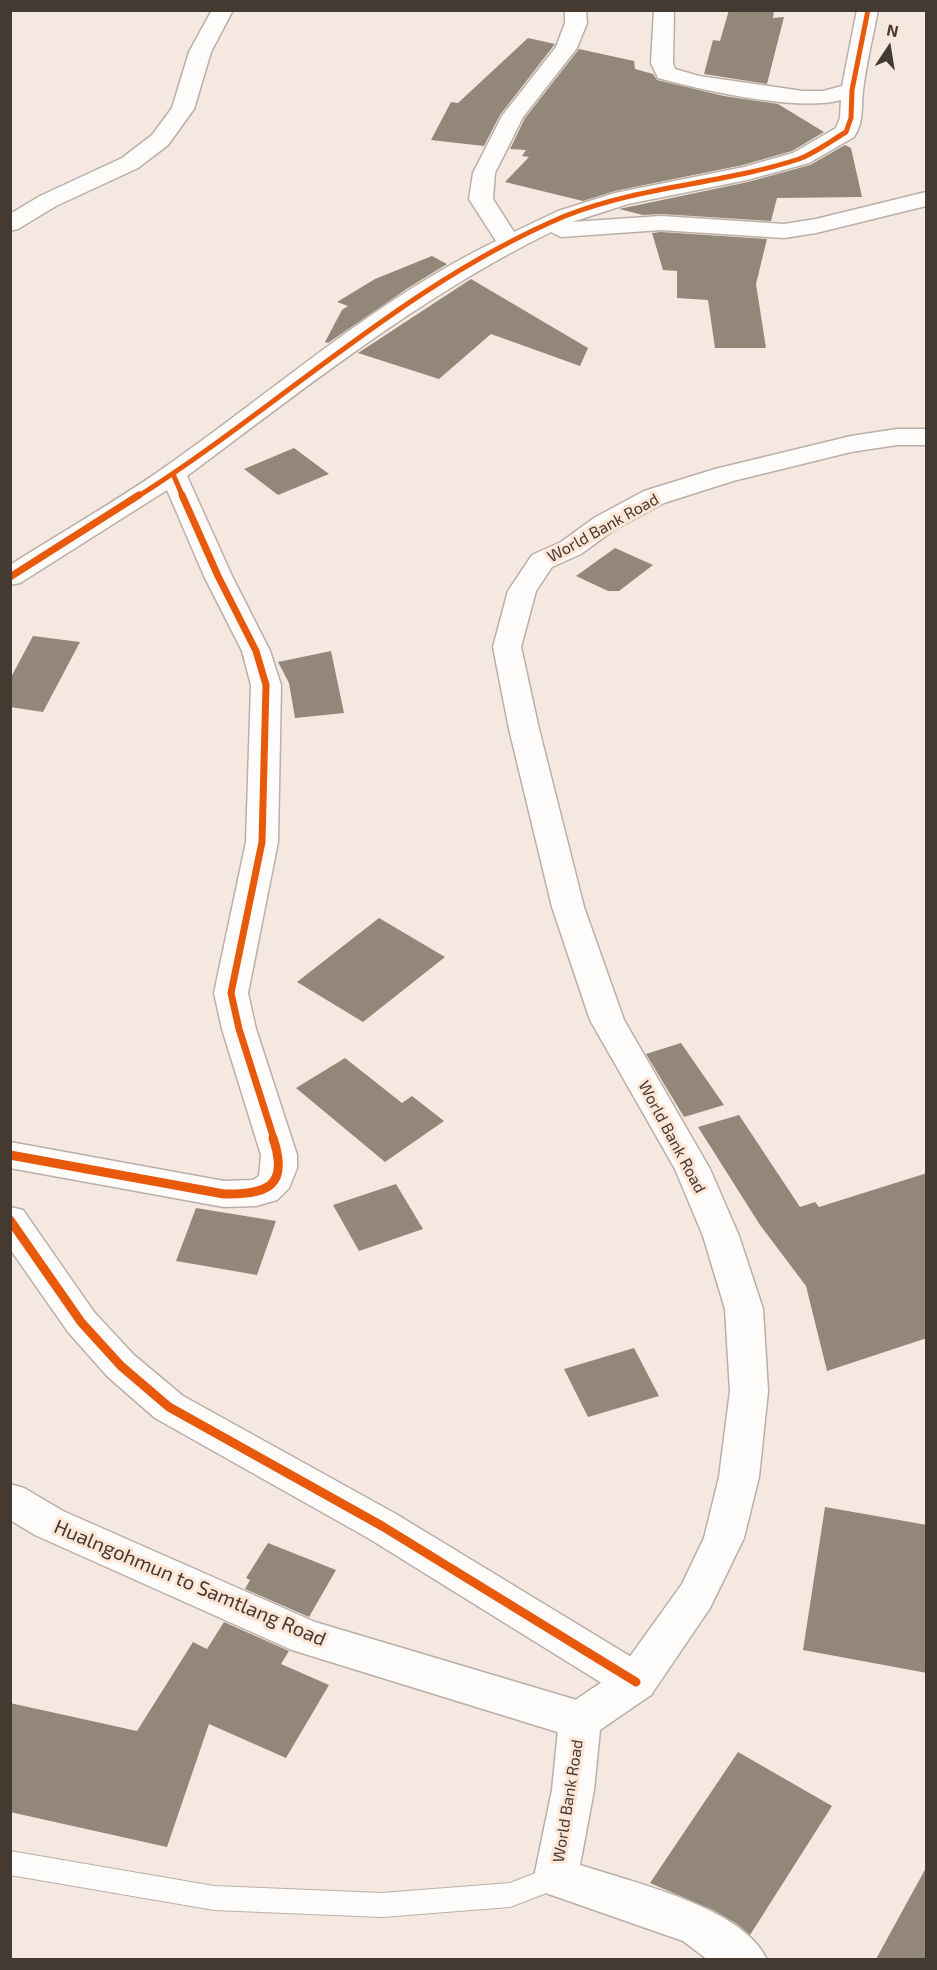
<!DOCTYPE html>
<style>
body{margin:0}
#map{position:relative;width:937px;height:1970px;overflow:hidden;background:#f5e8e0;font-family:"Exo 2",sans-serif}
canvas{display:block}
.frame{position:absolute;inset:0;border:12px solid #453a32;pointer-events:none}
.north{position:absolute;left:859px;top:18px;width:60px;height:60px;-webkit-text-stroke:4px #fee6d7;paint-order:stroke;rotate:12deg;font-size:16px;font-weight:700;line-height:24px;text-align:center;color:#453a32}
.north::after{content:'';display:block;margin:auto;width:21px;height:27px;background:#453a32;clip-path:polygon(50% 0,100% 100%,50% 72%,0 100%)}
</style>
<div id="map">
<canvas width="937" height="1970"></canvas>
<div class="frame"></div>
<div class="north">N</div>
</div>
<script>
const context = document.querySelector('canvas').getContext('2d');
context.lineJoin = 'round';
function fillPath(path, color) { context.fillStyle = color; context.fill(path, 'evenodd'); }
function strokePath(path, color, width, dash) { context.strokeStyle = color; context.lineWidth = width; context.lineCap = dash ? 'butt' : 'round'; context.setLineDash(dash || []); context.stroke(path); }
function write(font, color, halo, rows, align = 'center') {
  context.font = font + ' "Exo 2",sans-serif'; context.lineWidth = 6; context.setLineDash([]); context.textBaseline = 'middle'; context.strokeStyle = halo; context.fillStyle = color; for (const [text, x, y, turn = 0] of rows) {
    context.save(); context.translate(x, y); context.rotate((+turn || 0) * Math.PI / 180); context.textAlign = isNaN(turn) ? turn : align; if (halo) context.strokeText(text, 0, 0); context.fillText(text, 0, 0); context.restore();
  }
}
const building = new Path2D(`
 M729 10H774L773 18 784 17 767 84 704 74 713 40 720 41Z
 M528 38 555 44 500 115 484 146 431 140 451 102 458 103Z
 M579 49 634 61 635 69 653 74 657 80 724 96 778 104 824 132 792 151 743 165 615 191 583 201 505 182 529 157 522 156 526 150 510 149 525 118Z
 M845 145 851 148 862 197 777 198 771 221 661 214 643 215 619 209 748 182 810 165Z
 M661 232 767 239 756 284 766 348H715L708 300 677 298V271L663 270 652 233Z
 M432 256 447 264 408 288 328 343 325 342 342 310 348 306 337 302 375 279Z
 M471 279 588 348 580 366 491 334 439 379 358 353Z
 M294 448 329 474 278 495 244 469Z
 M615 548 653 565 619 591H608L576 576Z
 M33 636 80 642 43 712 10 707V679Z
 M331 651 344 713 295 718 289 683 278 662Z
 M379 918 445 957 363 1022 297 982Z
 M681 1043 724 1105 684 1117 646 1054Z
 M345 1058 402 1103 412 1096 444 1121 385 1162 296 1088Z
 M739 1115 800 1207 815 1202 819 1207 927 1173V1338L827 1371 806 1286 760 1225 698 1127Z
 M396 1184 423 1229 359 1251 333 1205Z
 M196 1208 276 1221 257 1275 176 1261Z
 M634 1348 659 1396 588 1417 564 1369Z
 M825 1507 927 1525V1673L803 1650Z
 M268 1543 336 1570 309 1617 245 1589 250 1580 246 1578Z
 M224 1622 289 1651 281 1664 329 1685 286 1758 209 1724 167 1847 10 1812V1703L137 1731 193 1642 207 1649Z
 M738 1752 832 1806 750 1935 737 1924 713 1910 650 1883Z
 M927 1866V1959H876Z`);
const service = new Path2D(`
 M10 1851 214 1886 382 1893 510 1883 556 1865 565 1868 569 1877 565 1886 510 1907 382 1917 214 1910 10 1875Z`);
const minor = new Path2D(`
 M212 10H233L211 52 194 109 168 145 138 168 56 206 18 229 10 231V214L40 196 122 158 152 135 172 108 189 52Z
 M565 10H586L587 23 577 48 523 117 495 173 493 199 514 232 558 211 615 193 744 167 793 153 836 128 840 118 841 100C798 112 702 90 658 78L651 63 654 10H674L673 63 675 69 699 76 803 91H823L842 86 857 10H878C873 37 866 64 863 91 861 107 864 122 854 137L809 163 747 180 628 204 572 222 661 216 784 224 816 219 926 192V206L816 233 784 238 661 230 561 237 551 232C419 297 305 388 187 476L232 576 270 651 281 685 278 842 248 993 256 1029 297 1155V1168L289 1188 277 1200 256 1206 224 1207 10 1168V1142L224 1181 253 1180 259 1176 261 1155 222 1029 214 993 246 842 251 685 242 651 204 576 167 490 20 583 10 585V565C62 532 115 502 165 467 274 391 376 299 496 241L469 199 473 173 502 116 556 47 565 23Z
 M10 1207 23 1210 94 1312 134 1355 183 1396 396 1514 651 1669 657 1682 651 1695 636 1700 621 1695 368 1538 155 1418 108 1377 68 1332 10 1249Z
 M10 1484 24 1488 63 1511 315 1622 580 1701 595 1707 601 1720 595 1733 580 1739 292 1650 35 1535 10 1520Z`);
const primary = new Path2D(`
 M897 429H926V445H897L851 452 733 481 664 503 614 530 581 554 552 567 536 591 521 647 539 729 584 907 624 1020 710 1169 739 1236 763 1309 768 1391 759 1477 744 1538 710 1608 651 1695 600 1730 594 1790 580 1865C632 1882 745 1908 767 1960H708L683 1941 540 1891 534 1877 552 1790 559 1720 565 1707 621 1669 682 1584 704 1538 719 1477 730 1391 725 1309 703 1236 675 1169 590 1020 552 907 509 729 493 647 508 591 532 555 561 542 594 518 644 491 715 469 851 436Z`);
const cyclewayFar2 = new Path2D(`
 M173 474 183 497
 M137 497C281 406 406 283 565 216 640 186 723 184 799 159 815 153 831 141 846 132L851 118 852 90 868 10`);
const cyclewayFar1 = new Path2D(`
 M182 495 218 576 256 651 266 685 262 842 231 993 239 1029 274 1139
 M10 577 139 495`);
const cycleway = new Path2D(`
 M10 1155 224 1194C269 1195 289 1185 273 1138
 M10 1220 81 1322 121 1366 169 1407 382 1526 636 1682`);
const streetNames = [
 ["World Bank Road",603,528,-29],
 ["World Bank Road",672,1137,62],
 ["World Bank Road",568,1801,-81]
];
const nearStreetnames = [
 ["Hualngohmun to Samtlang Road",190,1583,23]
];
fillPath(building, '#938779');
strokePath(service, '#baafa8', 2);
strokePath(minor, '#baafa8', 3);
strokePath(primary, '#baafa8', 3);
fillPath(service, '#fefcfa');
fillPath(minor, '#fefcfa');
fillPath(primary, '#fefcfa');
strokePath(cyclewayFar2, '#e8590c', 5);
strokePath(cyclewayFar1, '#e8590c', 7);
strokePath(cycleway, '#e8590c', 9);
write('16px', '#453a32', '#fee6d7', streetNames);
write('20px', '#453a32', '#fee6d7', nearStreetnames);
</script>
